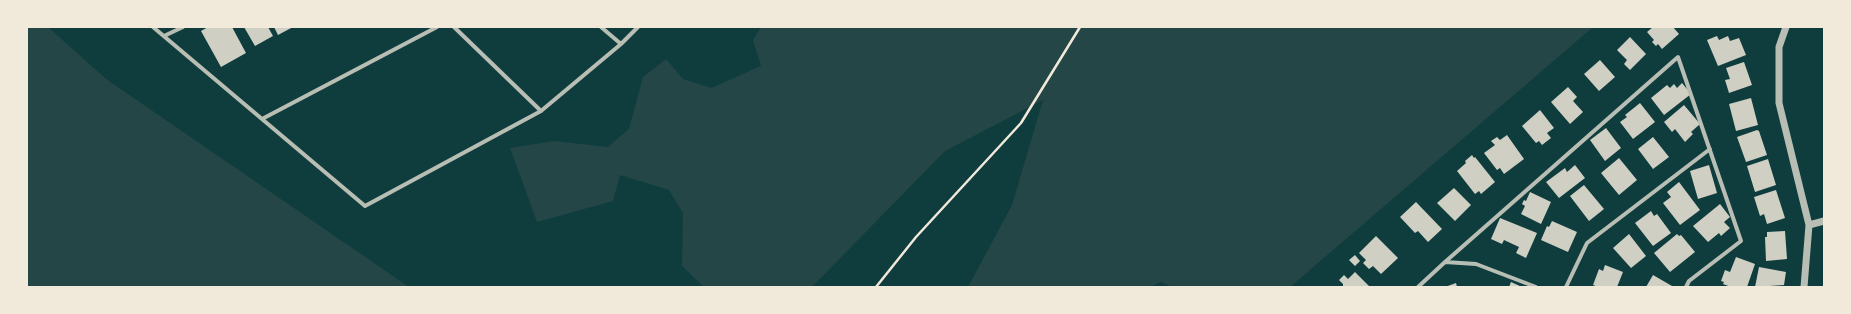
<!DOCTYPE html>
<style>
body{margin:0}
#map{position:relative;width:1851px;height:314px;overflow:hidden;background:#0f3d3e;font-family:"Titillium Web",sans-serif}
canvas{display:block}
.frame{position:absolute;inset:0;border:28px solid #f1e9da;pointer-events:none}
</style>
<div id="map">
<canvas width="1851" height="314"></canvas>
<div class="frame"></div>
</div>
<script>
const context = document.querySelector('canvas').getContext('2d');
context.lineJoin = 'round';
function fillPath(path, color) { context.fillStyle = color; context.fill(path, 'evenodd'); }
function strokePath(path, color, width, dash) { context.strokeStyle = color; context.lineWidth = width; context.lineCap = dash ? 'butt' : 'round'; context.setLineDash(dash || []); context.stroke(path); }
const green = new Path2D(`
 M27 27H48L106 79 409 287H27Z
 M761 27H1593L1290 287H1172L1161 282 1150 287H968L1012 205 1043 100 945 151 812 287H704L682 266 683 213 669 190 620 175 613 201 537 222 510 148 554 141 608 147 629 129 643 77 666 59 683 79 711 88 761 66 753 40Z`);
const building = new Path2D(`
 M208 27H232L246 53 221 67 201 31Z
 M244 27H268L273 36 255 46Z
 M274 27H293L278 35Z
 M1653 27H1673L1679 34 1662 49 1658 44 1656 46 1652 42 1654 40 1647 32Z
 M1717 36 1719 40 1728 36 1730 41 1739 38 1746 55 1718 66 1707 40Z
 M1630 37 1646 54 1630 70 1624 64 1627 60 1617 50Z
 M1600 60 1615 77 1599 91 1584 74Z
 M1744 62 1752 85 1729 93 1725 80 1730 79 1726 68Z
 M1682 83 1691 94 1664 115 1651 98 1667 85 1670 88 1674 84 1677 88Z
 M1568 87 1577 97 1573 101 1583 112 1570 124 1551 102Z
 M1751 98 1758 125 1736 131 1729 104Z
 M1640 103 1655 122 1633 139 1620 122 1627 117 1625 115Z
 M1684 105 1700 124 1691 132 1693 134 1685 142 1675 129 1672 132 1664 122Z
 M1540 110 1554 128 1547 133 1551 138 1542 145 1539 141 1536 143 1522 126Z
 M1606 128 1621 148 1605 161 1590 140Z
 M1757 130 1759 131 1767 155 1746 162 1737 137Z
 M1507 135 1524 159 1504 174 1500 168 1497 170 1484 153 1495 145 1491 141 1497 137 1500 140Z
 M1653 137 1669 157 1653 169 1638 149Z
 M1472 155 1474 158 1475 157 1495 182 1481 194 1479 191 1475 194 1457 171 1466 163 1465 161Z
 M1619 158 1637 180 1619 195 1601 173Z
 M1768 159 1776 185 1755 192 1747 166Z
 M1575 165 1585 178 1559 198 1546 182 1565 168 1567 172Z
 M1709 165 1717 193 1698 199 1690 171Z
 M1679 182 1700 210 1680 225 1663 203 1671 197 1667 192Z
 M1584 185 1604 209 1589 221 1570 196Z
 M1454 188 1471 205 1455 221 1437 203Z
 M1776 190 1785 218 1767 224 1764 214 1760 216 1754 197Z
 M1530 192 1551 202 1541 224 1521 214 1525 206 1522 204 1524 200 1526 201Z
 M1416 202 1442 229 1428 242 1418 231 1415 233 1400 217Z
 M1720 204 1730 217 1724 222 1730 228 1721 236 1719 233 1708 242 1693 226Z
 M1651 211 1654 216 1657 214 1671 233 1653 246 1635 223Z
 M1500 218 1537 233 1526 258 1516 253 1519 247 1504 240 1502 244 1491 239Z
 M1552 221 1577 232 1568 252 1541 240 1547 226 1549 227Z
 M1785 231 1787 259 1766 261 1765 237H1767V232Z
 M1629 234 1646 256 1631 268 1613 248Z
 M1677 234 1679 236 1681 235 1695 252 1670 272 1654 253Z
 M1376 236 1398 258 1381 274 1373 266 1369 269 1363 263 1366 260 1359 253Z
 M1355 255 1360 261 1355 266 1349 260Z
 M1736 257 1755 264 1747 287H1731L1723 284 1724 282 1721 281 1725 270 1730 272Z
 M1605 265 1623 272 1617 287H1598L1593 285 1599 269 1603 271Z
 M1759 267 1786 272 1784 285 1755 287Z
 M1355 272 1370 287H1343V284L1339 280 1344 275 1348 279Z
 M1653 275 1672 286 1671 287H1646Z
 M1511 282 1522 287H1509Z
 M1456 283 1457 287H1445Z`);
const path = new Path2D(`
 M876 287 916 237 1021 123 1080 27`);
const minor = new Path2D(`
 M153 27 365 206 541 111 621 44 638 27
 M454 27 541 111
 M601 27 621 44
 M164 36 183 27
 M262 119 437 27
 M1445 262 1678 57 1741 241 1689 281 1686 287
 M1418 287 1445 262 1476 264 1536 287
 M1566 287 1587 243 1710 149`);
const tertiary = new Path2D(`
 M1786 27 1779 47V103L1809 225 1804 287
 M1809 225 1824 221`);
fillPath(green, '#244646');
fillPath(building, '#cfcfc3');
strokePath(path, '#f1e9da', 2.5);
strokePath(minor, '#b8beb3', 4);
strokePath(tertiary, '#b8beb3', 7);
</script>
